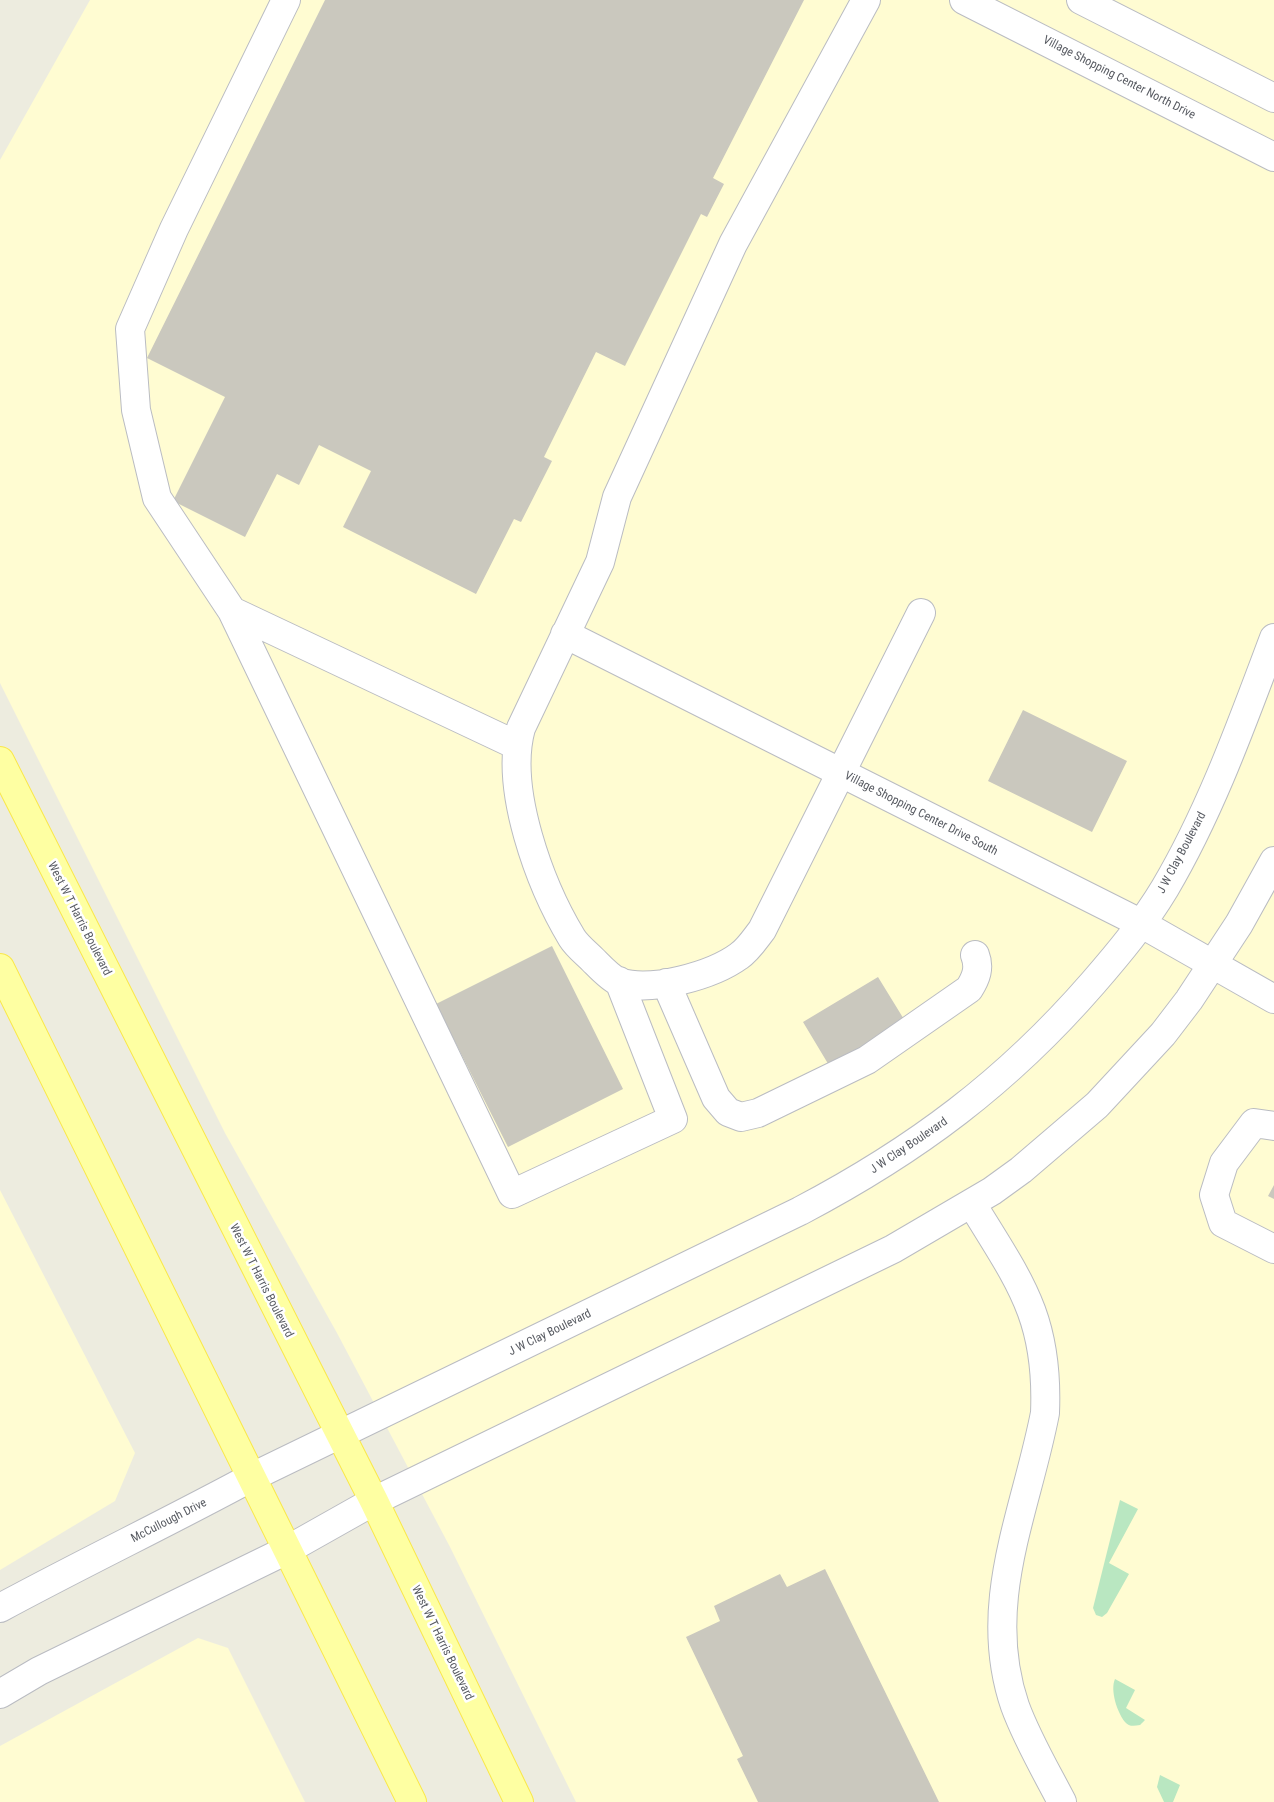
<!DOCTYPE html>
<style>
body{margin:0}
canvas{display:block;background:#edecdf}
</style>
<canvas width="1274" height="1802"></canvas>
<script>
const context = document.querySelector('canvas').getContext('2d');
context.lineJoin = 'round';
function fillPath(path, color) { context.fillStyle = color; context.fill(path, 'evenodd'); }
function strokePath(path, color, width, dash) { context.strokeStyle = color; context.lineWidth = width; context.lineCap = dash ? 'butt' : 'round'; context.setLineDash(dash || []); context.stroke(path); }
function write(font, color, halo, rows, align = 'center') {
  context.font = font + ' "Roboto Condensed",sans-serif'; context.lineWidth = 5; context.setLineDash([]); context.textBaseline = 'middle'; context.strokeStyle = halo; context.fillStyle = color; for (const [text, x, y, turn = 0] of rows) {
    context.save(); context.translate(x, y); context.rotate((+turn || 0) * Math.PI / 180); context.textAlign = isNaN(turn) ? turn : align; if (halo) context.strokeText(text, 0, 0); context.fillText(text, 0, 0); context.restore();
  }
}
const commercial = new Path2D(`
 M90 0H1274V1802H576L450 1547 337 1333 225 1133 0 683V160Z
 M0 1190 135 1453 115 1501 0 1570Z
 M198 1638 228 1648 305 1802H0V1746Z`);
const green = new Path2D(`
 M1120 1500 1138 1509 1109 1563 1129 1574 1107 1613 1102 1617 1096 1615 1093 1608Z
 M1115 1679 1135 1690 1126 1708 1145 1720 1140 1725C1134 1726 1129 1727 1125 1722 1117 1712 1110 1690 1115 1679Z
 M1160 1775 1180 1785 1173 1802H1164L1157 1787Z`);
const building = new Path2D(`
 M325 0H804L713 178 724 184 707 217 701 214 625 366 596 352 544 457 552 461 521 522 514 519 476 594 343 527 371 471 319 445 299 485 277 474 245 537 173 501 225 397 147 358Z
 M1023 710 1127 761 1092 832 988 781Z
 M552 946 623 1089 508 1147 436 1004Z
 M878 977 905 1021 830 1067 803 1022Z
 M1274 1185V1199L1268 1196Z
 M825 1569 939 1802H758L737 1759 743 1756 686 1637 720 1621 714 1606 780 1574 787 1587Z`);
const minor = new Path2D(`
 M286 0 174 229 130 329 136 410 157 498 232 611 512 1194 673 1119 619 981
 M866 0 733 244 617 497 600 562 521 728C504 789 540 885 572 938 577 946 586 953 593 960 600 967 610 978 619 982 651 993 713 975 739 956 748 950 755 939 762 930L921 613
 M964 0 1274 157
 M1081 0 1274 98
 M232 611 516 745
 M565 634 1142 924 1274 999
 M666 983 716 1098 728 1112 741 1117 758 1113 867 1060 969 989C976 978 980 968 975 955
 M1274 1126 1254 1123 1224 1163 1214 1195 1223 1223 1274 1249
 M972 1204C1019 1281 1049 1317 1045 1413 1026 1512 980 1604 1015 1706 1027 1739 1046 1771 1062 1802
 M0 1608C83 1563 169 1522 252 1477L800 1211C916 1150 1007 1082 1093 983 1119 953 1144 923 1165 888 1211 810 1242 723 1274 638
 M0 1694 39 1671 287 1550 374 1501 893 1249 992 1191 1021 1170 1097 1105 1163 1034 1189 1000 1239 924 1274 861`);
const major = new Path2D(`
 M0 761 374 1501 519 1802
 M0 968 412 1802`);
const streetNames = [
 ["Village Shopping Center North Drive",1119,78,27],
 ["Village Shopping Center Drive South",921,814,27],
 ["J W Clay Boulevard",1182,853,-62],
 ["West W T Harris Boulevard",79,919,63],
 ["J W Clay Boulevard",909,1146,-34],
 ["West W T Harris Boulevard",261,1281,63],
 ["J W Clay Boulevard",550,1333,-26],
 ["McCullough Drive",169,1521,-27],
 ["West W T Harris Boulevard",442,1643,64]
];
fillPath(commercial, '#fffcd2');
fillPath(green, '#b9e7c1');
fillPath(building, '#cac8be');
strokePath(minor, '#babcc2', 30);
strokePath(major, '#fae84a', 30);
strokePath(minor, '#fff', 28);
strokePath(major, '#feffa2', 28);
write('12px', '#585b62', '#fff', streetNames);
</script>
